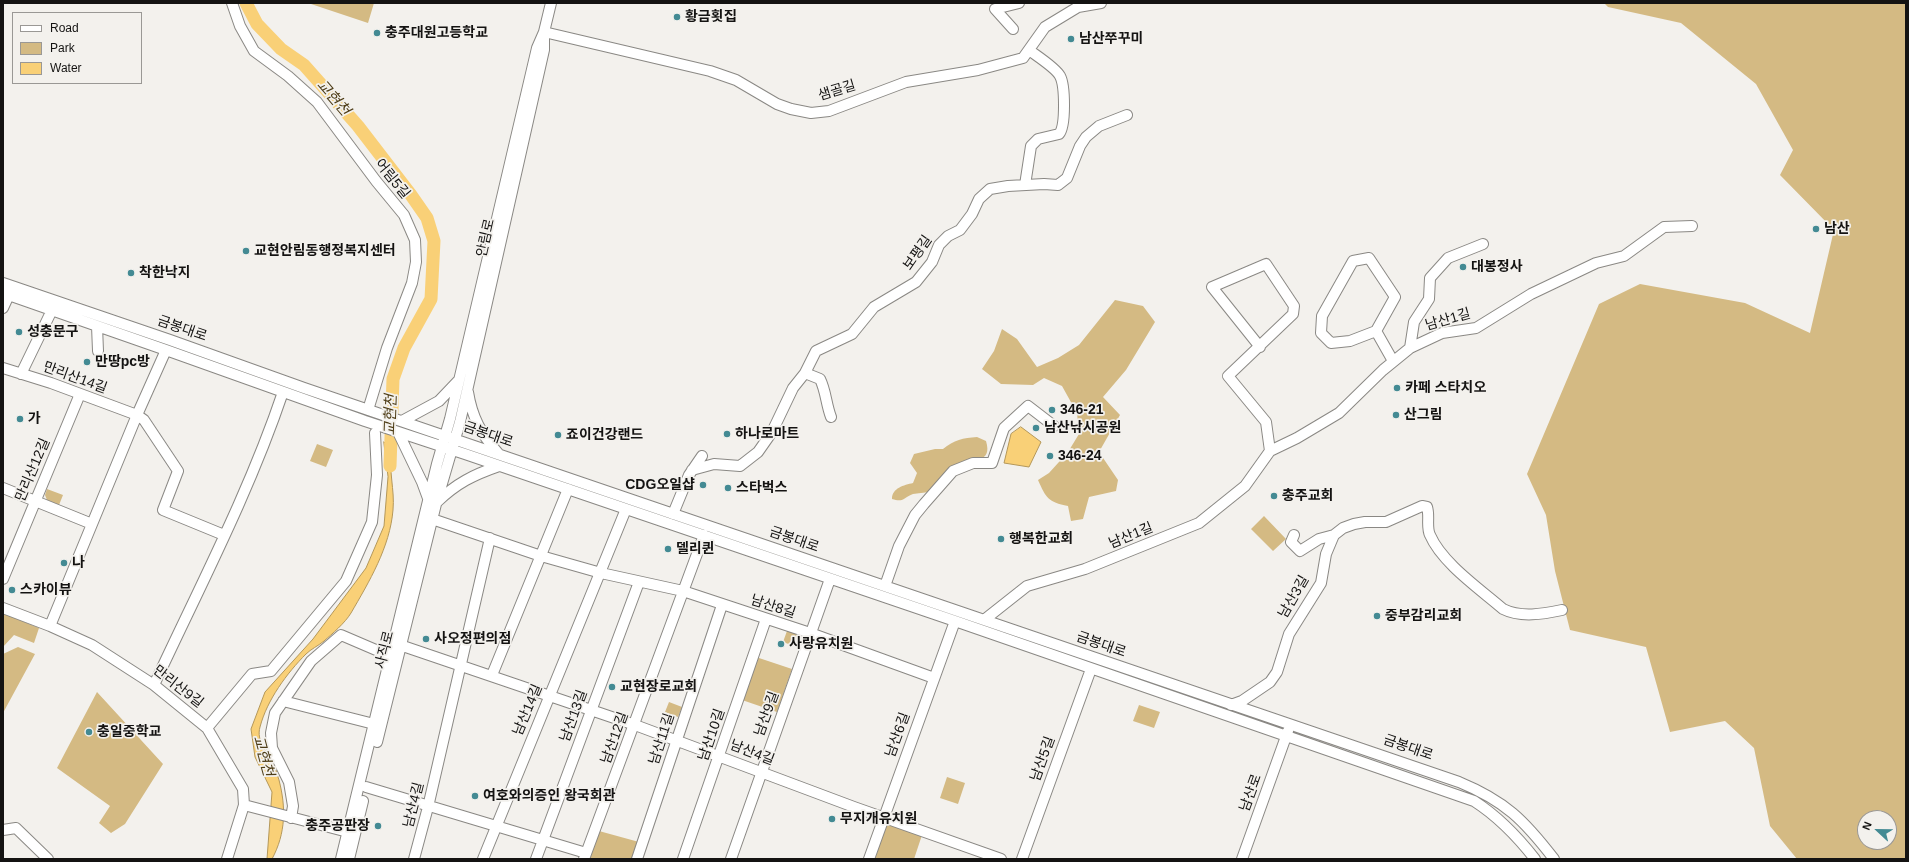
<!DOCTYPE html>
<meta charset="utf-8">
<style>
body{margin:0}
#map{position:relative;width:1909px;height:862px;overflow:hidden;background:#f3f1ed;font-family:Arial,sans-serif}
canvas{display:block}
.frame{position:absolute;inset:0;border:4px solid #141312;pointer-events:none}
.legend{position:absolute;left:12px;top:12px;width:130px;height:72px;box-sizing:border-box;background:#f3f1ed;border:1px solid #9a9895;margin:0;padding:5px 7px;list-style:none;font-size:12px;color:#141312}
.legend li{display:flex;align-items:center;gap:8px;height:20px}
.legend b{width:20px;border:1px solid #9a9895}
.north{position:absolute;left:1857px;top:810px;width:40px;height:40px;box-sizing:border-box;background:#f3f1ed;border:1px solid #9a9895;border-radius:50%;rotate:292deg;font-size:11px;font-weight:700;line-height:16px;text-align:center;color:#141312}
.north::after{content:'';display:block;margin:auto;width:14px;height:18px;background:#438a93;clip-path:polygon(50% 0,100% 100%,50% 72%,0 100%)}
</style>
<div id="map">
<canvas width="1909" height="862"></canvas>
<div class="frame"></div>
<ul class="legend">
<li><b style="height:5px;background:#fff"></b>Road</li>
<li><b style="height:11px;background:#d4ba83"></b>Park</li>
<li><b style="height:11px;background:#f9d077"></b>Water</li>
</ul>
<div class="north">N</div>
</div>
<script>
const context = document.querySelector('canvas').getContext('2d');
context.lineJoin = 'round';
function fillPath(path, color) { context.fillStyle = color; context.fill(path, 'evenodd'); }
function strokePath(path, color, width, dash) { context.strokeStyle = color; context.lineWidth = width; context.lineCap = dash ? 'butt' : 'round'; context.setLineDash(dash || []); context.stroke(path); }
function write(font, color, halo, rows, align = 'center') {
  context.font = font + ' Arial,"Noto Sans KR",sans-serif'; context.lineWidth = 3.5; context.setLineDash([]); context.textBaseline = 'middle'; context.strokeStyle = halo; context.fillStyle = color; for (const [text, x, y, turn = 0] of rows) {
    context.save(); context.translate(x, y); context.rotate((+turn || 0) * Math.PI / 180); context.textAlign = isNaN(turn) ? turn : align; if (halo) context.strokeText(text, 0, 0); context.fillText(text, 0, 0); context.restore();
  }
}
const green = new Path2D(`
 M308 3H374L368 23Z
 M1604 3H1906V859H1797L1770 826 1754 748 1725 721 1670 732 1646 647 1570 630 1555 571 1546 515 1527 474 1599 304 1640 284 1745 303 1810 333 1834 230 1780 175 1793 150 1756 84 1681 23 1608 7ZM1865 818H1889V842H1865Z
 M1115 300 1143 306 1155 322 1126 370 1103 397 1120 415 1099 452 1118 480 1116 491 1089 497 1083 519 1071 521 1068 506C1048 502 1046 498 1038 480L1049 473 1068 452 1079 434 1077 413 1062 386 1044 378 1033 385 1001 384 982 369 994 351 1002 329 1017 339 1037 367 1058 358 1079 345Z
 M977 437 986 441C993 464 972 459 958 464 955 465 951 468 948 471 940 475 935 485 929 492 924 493 918 493 913 494 904 497 904 503 892 499 892 488 904 485 913 483L917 473 910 463 914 454 935 449H943C954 440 963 438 977 437Z
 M317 444 333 450 326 467 310 461Z
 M47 489 63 495 59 505 47 500 45 495Z
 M1264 516 1286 539 1273 551 1251 529Z
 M3 613 39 628 34 643 14 635 3 647Z
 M787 631 798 635 794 646 783 642Z
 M18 647 35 654 3 713V654Z
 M756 657 792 669 777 712 742 700Z
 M97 692 163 764 125 824 111 833 99 823 110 806 57 768Z
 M669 702 682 707 678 717 665 712Z
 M1139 705 1160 712 1154 728 1133 721Z
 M947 777 965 783 958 804 940 798Z
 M887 823 922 835 914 859H875Z
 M599 831 639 842 633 859H590Z`);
const water = new Path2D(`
 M1021 427 1041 442 1029 467 1004 463 1011 434Z
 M384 442 392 450C388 470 395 490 393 510 390 547 369 582 351 613 345 623 332 634 324 641 318 646 311 649 306 654 287 673 267 700 260 727 256 741 267 752 273 763 276 768 277 775 279 780 286 807 286 833 272 859H267L272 792 255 757 251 729 265 692 313 639 366 568 384 526 388 477Z`);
const river = new Path2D(`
 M246 3 257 24 281 49 304 65 358 126 411 195 427 218 434 241 431 299 404 348 393 379 390 466`);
const minor = new Path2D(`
 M232 3 240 26 254 51 288 76 317 102 376 181 404 215 415 240 416 262 412 283 387 348 368 410
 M1013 29 995 9 1019 3
 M544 32 710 71 736 80 777 104 791 109 811 113 829 111 906 82 978 70 1023 58 1045 27 1078 7 1101 3
 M1025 185 1031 146 1038 139 1059 134C1066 126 1065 85 1060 76 1056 68 1037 56 1029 50
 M3 283 170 340 304 388 1459 782C1505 801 1524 820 1554 859
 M3 293 166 350 365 421 465 454 955 621 1474 801C1499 817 1517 836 1535 859
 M3 308 9 295
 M97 326 98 351
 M1376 331 1395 297 1369 258 1353 261 1322 316 1321 333 1331 343 1350 341 1376 331 1393 361
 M1260 347 1212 287 1266 264 1294 306 1293 314 1228 376 1266 422 1270 451
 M1410 348 1414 322 1429 299 1430 278 1448 258 1483 244
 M3 368 51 383 137 415 144 420 178 471 163 510 224 535
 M805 373 820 379C826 391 826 404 831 417
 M21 374 52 310
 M468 392C472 417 481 434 498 453
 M402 421 439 401 459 380
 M398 432 422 482 429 501
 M692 470 714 464 740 466 758 452 772 432 793 388 805 373 816 351 852 334 874 307 916 282 932 262 939 245 948 236 960 230 972 214 979 199 990 189 1008 186 1044 184 1058 185 1067 178 1080 146 1086 137 1099 126 1127 115
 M3 488 92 524
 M437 502C457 483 473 475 499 466
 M673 514 689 475 702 456
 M432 519 541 556 601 573 683 591 810 633 934 678
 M1334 535 1343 528 1354 524 1365 522H1386L1422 506 1427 507C1430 516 1426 527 1430 535 1442 563 1480 589 1503 609 1521 618 1543 614 1562 610
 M3 579 80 394
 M885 586 899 546 915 515 924 504 953 471 973 463H992L1004 428 1028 406 1054 426
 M3 608 50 626 92 645 154 685 207 728 243 789 244 805 227 859
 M984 620 1027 586 1085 569 1199 523 1245 486 1270 451 1297 438 1339 413 1383 370 1410 348 1442 333 1476 328 1531 294 1596 263 1624 256 1664 227 1692 226
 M50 626 137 415 166 350
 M394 643 635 725 854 807 1001 859
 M492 675 568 489
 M154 685C199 588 249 493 283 392
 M283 701 374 724
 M1231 705 1242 701 1270 682 1277 672 1289 634 1321 583 1326 554 1334 535 1319 539 1300 551 1291 542 1294 535
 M207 728 252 674 271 671 346 581 372 522 377 475 375 433
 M377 742 436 504 460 422 544 50V36
 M366 787 586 853
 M244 805 348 832
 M291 818 293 806 289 782 272 748 271 733 275 713 311 661 341 635 390 656
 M3 830 16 828 48 859
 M341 859 437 464 450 419 537 48 544 32 551 3
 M349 859 363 801
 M414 859 428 807 490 538
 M483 859 626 509
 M536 859 639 582
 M584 859 704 535
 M637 859 722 605
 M683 859 766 619
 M731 859 830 579
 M869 859 955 621
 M1022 859 1091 669
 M1242 859 1288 731`);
const markers = [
 [677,17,4,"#438a93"],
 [377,33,4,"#438a93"],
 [1071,39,4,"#438a93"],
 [1816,229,4,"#438a93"],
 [246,251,4,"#438a93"],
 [1463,267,4,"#438a93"],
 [131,273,4,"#438a93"],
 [19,332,4,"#438a93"],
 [87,362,4,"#438a93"],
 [1397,388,4,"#438a93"],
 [1052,410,4,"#438a93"],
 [1396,415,4,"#438a93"],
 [20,419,4,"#438a93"],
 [1036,428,4,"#438a93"],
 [727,434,4,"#438a93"],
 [558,435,4,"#438a93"],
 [1050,456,4,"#438a93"],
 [703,485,4,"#438a93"],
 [728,488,4,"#438a93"],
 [1274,496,4,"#438a93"],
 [1001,539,4,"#438a93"],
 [668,549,4,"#438a93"],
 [64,563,4,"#438a93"],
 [12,590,4,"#438a93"],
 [1377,616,4,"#438a93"],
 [426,639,4,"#438a93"],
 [781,644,4,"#438a93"],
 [612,687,4,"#438a93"],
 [89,732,4,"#438a93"],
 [475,796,4,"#438a93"],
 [832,819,4,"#438a93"],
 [378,826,4,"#438a93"]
];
const poiNames = [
 ["황금횟집",685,17],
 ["충주대원고등학교",385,33],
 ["남산쭈꾸미",1079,39],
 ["남산",1824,229],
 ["교현안림동행정복지센터",254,251],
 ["대봉정사",1471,267],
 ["착한낙지",139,273],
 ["성충문구",27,332],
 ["만땅pc방",95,362],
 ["카페 스타치오",1405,388],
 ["346-21",1060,410],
 ["산그림",1404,415],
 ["가",28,419],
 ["남산낚시공원",1044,428],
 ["하나로마트",735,434],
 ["죠이건강랜드",566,435],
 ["346-24",1058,456],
 ["CDG오일샵",695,485,"right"],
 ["스타벅스",736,488],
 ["충주교회",1282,496],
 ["행복한교회",1009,539],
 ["델리퀸",676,549],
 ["나",72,563],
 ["스카이뷰",20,590],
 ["중부감리교회",1385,616],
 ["사오정편의점",434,639],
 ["사랑유치원",789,644],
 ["교현장로교회",620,687],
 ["충일중학교",97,732],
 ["여호와의증인 왕국회관",483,796],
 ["무지개유치원",840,819],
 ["충주공판장",370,826,"right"]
];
const streetNames = [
 ["샘골길",837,91,-17],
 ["어림5길",392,179,51],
 ["안림로",486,238,-77],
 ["보평길",918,253,-55],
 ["남산1길",1448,320,-16],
 ["금봉대로",182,329,19],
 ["만리산14길",75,378,20],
 ["금봉대로",488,435,19],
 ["만리산12길",33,470,-67],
 ["남산1길",1131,536,-22],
 ["금봉대로",794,540,19],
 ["남산3길",1294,597,-60],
 ["남산8길",773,607,18],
 ["금봉대로",1101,645,19],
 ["사직로",385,650,-76],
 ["만리산9길",178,687,38],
 ["남산14길",528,710,-67],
 ["남산9길",767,714,-70],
 ["남산13길",574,716,-70],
 ["남산10길",712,735,-71],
 ["남산6길",898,735,-70],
 ["남산12길",615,738,-70],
 ["남산11길",662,739,-72],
 ["금봉대로",1408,748,19],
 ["남산4길",752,753,21],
 ["남산5길",1043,759,-70],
 ["남산로",1251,793,-70],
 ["남산4길",414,805,-76]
];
const waterNames = [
 ["교현천",333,98,49],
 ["교현천",391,415,-88],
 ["교현천",263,756,75]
];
fillPath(green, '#d4ba83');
fillPath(water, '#f9d077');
strokePath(water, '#b49759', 1);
strokePath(river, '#f9d077', 13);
strokePath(minor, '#8a8884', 12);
strokePath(minor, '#fff', 10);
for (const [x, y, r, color] of markers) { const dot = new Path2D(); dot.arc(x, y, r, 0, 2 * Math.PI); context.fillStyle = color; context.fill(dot); strokePath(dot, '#f3f1ed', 1.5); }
write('bold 14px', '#141312', '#f3f1ed', poiNames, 'left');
write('14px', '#141312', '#f3f1ed', streetNames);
write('italic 15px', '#4e3d17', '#f3f1ed', waterNames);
</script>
